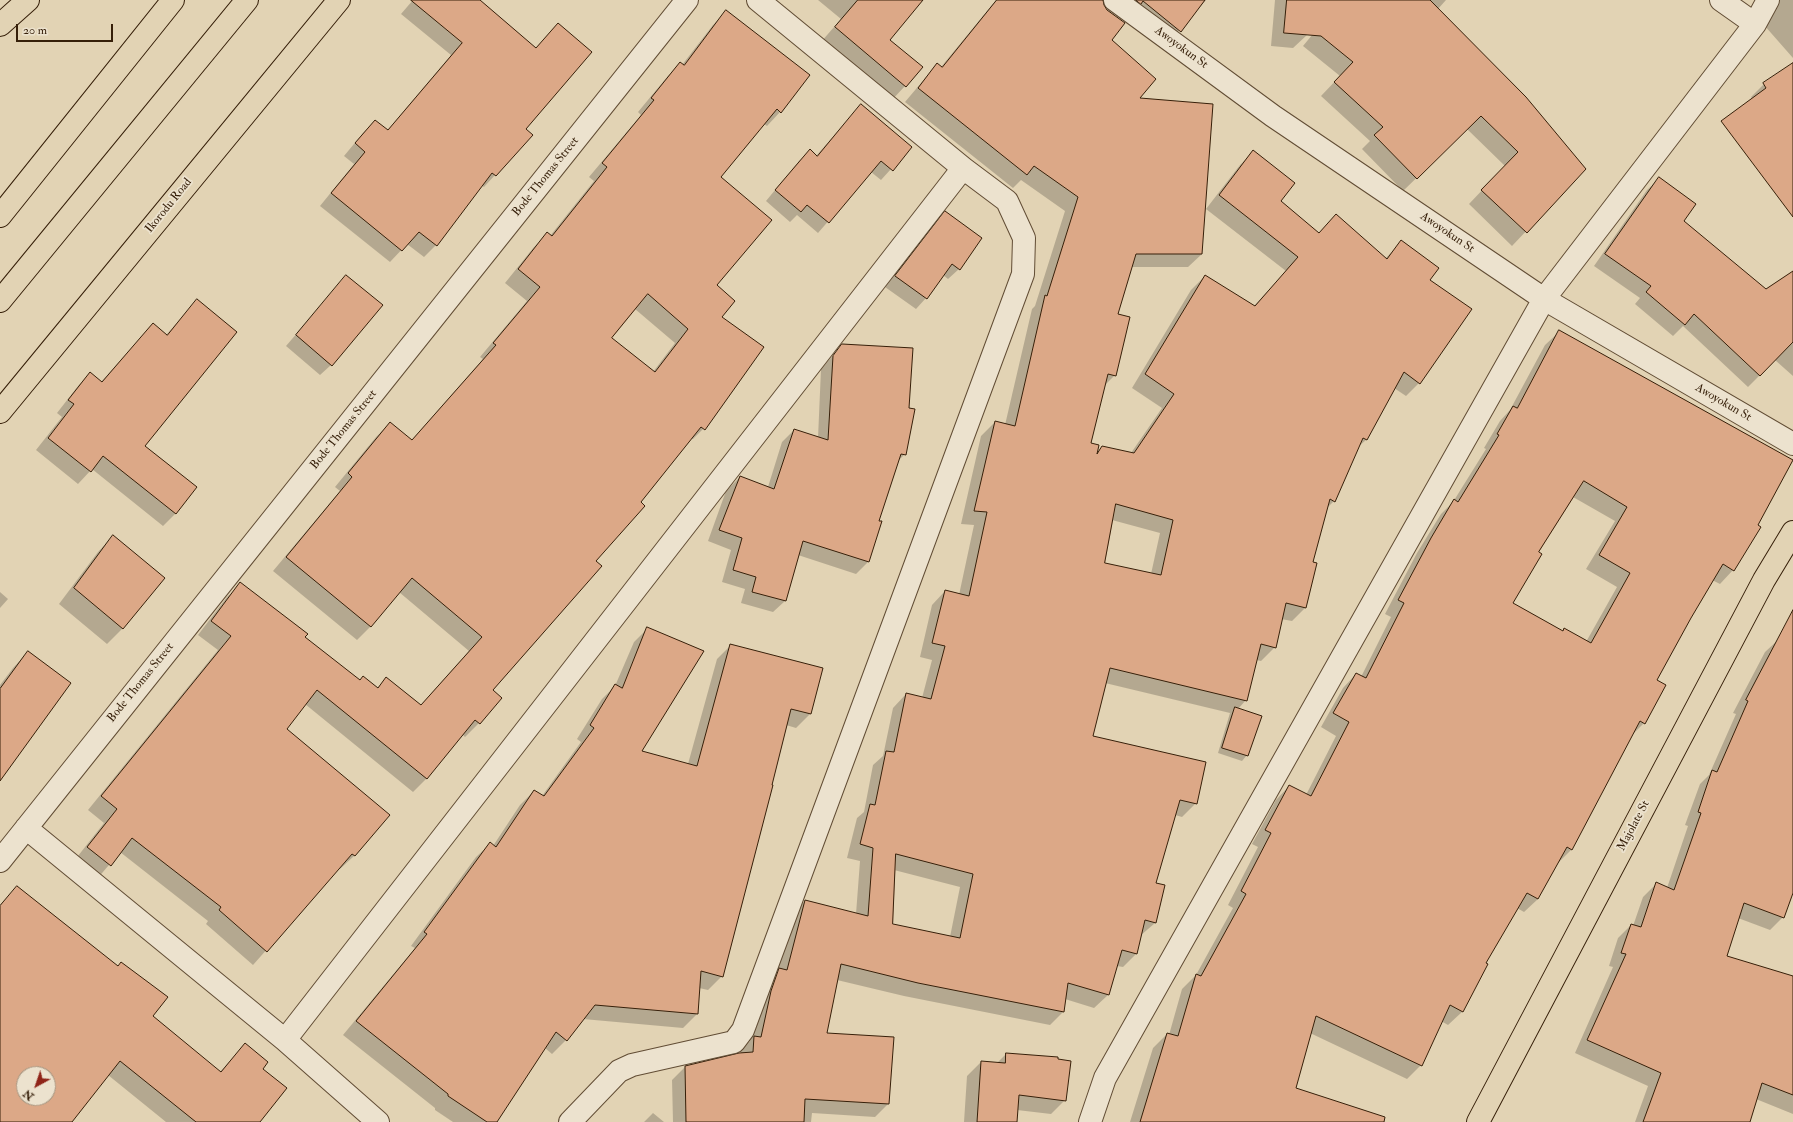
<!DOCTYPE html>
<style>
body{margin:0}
#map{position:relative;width:1793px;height:1122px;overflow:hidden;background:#e2d3b4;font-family:"IM FELL Double Pica",serif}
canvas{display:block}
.north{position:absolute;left:16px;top:1066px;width:40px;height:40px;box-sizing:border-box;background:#ece2ce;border:1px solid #a3947f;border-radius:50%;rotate:220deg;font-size:11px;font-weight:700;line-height:16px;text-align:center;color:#361f09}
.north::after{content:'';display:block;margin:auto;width:14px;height:18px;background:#8f2418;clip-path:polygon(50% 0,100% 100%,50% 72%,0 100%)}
.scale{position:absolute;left:16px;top:24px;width:97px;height:18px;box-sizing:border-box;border:2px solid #361f09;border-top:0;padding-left:5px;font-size:12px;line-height:14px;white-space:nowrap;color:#361f09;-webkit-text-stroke:3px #ece2ce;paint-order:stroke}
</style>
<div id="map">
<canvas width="1793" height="1122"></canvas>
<div class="north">N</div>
<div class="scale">20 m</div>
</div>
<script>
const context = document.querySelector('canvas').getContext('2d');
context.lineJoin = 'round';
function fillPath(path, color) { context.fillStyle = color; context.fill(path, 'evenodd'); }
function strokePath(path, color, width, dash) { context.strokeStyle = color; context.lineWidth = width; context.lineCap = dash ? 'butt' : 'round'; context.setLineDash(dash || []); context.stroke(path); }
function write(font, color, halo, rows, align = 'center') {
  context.font = font + ' "IM FELL Double Pica",serif'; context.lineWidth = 3.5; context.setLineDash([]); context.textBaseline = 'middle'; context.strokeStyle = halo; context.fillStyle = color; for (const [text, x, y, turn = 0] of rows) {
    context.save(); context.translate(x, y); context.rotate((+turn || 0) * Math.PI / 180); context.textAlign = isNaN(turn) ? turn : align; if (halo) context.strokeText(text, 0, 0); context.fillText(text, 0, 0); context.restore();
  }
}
const shadow = new Path2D(`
 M413 0H479L535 49 558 24 524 129 495 175 484 187 481 185 436 245 424 257 407 244 390 262 320 206 354 164 344 156 363 133 375 121 387 131 451 55 401 14Z
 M818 0H910L889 40 905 86 891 101 821 42 841 19Z
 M996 0H1206L1167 44 1109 3 1102 1 1103 6 1124 23 1111 40 1137 99 1202 254 1188 267H1131L1117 315 1115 375 1104 386 1090 444 1096 453 1102 447 1131 453 1162 408 1132 388 1191 290 1205 276 1254 306 1286 271 1206 209 1240 165 1253 152 1280 201 1319 233 1336 216 1385 259 1401 242 1429 280 1419 383 1406 396 1394 388 1366 440 1358 447 1334 501 1326 509 1312 563 1305 608 1292 621 1281 619 1275 647 1261 661 1256 660 1246 700 1238 709 1247 755 1242 761 1218 753 1230 713 1105 683 1092 737 1196 803 1182 817 1175 815 1155 884V923L1140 936 1136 954 1123 967 1117 966 1108 995 1094 1008 1065 999 1063 1012 1050 1025 904 996 837 980 826 1034 892 1038 888 1104 875 1117 812 1113 811 1122H673L672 1080 685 1067 741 1054V1051L750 1041 758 1005 766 983 777 972 791 914 805 901 856 914 860 861 847 858 857 818 864 812 873 765 883 756 893 708 906 694 922 698 932 660 920 657 932 605 945 591 959 595 974 525 961 524 981 436 995 422 1005 425 1032 309 1035 306 1065 211 1021 180 1013 188 905 102 937 64 941 67ZM1112 520 1160 533 1151 574 1104 563ZM894 870 960 887 950 937 892 925Z
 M1275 0H1310L1307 35 1293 48 1271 46Z
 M1341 0H1446L1438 9 1585 169 1512 246 1469 204 1505 166 1467 129 1403 191 1362 149 1370 141 1321 96 1340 76 1303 46Z
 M1780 0H1793V58L1764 25 1768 12Z
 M726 12 780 112 767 126 764 124 720 177 715 285 720 317 707 425 693 439H690L491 690 479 723 465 737 462 734 427 778 413 792 305 704 286 729 389 815 354 856 340 869 339 868 253 965 206 924 208 921 120 852 97 879 74 861 104 823 88 810 218 650 198 635 227 597 241 584 303 638 360 681 377 688 386 679 420 706 469 651 399 592 370 627 357 640 273 571 340 491 335 487 376 437 390 423 411 441 483 359 480 357 527 301 505 283 534 247 548 234 550 236 594 181 589 177 641 115 638 112 667 77 680 63 682 65 713 25ZM635 309 675 343 653 372 610 339Z
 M1793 64V162L1751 97 1764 84Z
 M861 105 911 147 881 180 871 172 818 233 797 215 790 222 766 201 799 161 810 151 816 156Z
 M1659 179 1683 221 1765 290 1793 273V376L1775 360 1748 387 1683 326 1673 336 1635 304 1640 298 1594 266 1647 190Z
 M945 213 959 269 948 279 943 275 926 298 916 309 885 287 935 223Z
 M346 276 331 365 320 375 286 346Z
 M197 301 143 446 176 513 163 526 92 469 78 484 36 450 62 417 57 413 78 386 90 373 101 382 153 324 166 335Z
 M1559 332 1733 570 1720 584 1712 580 1656 680 1644 723 1632 735 1572 849 1558 863 1538 899 1524 912 1517 908 1485 963 1487 964 1462 1012 1448 1025 1441 1021 1421 1065 1407 1079 1310 1033 1295 1089 1376 1122H1130L1153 1048 1167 1034 1169 1035 1182 989 1196 975 1233 908 1228 905 1258 847 1252 844 1276 800 1289 786 1306 795 1336 736 1321 727 1343 688 1356 674 1361 677 1391 617 1385 614 1417 553 1441 514 1453 502 1486 449 1484 448 1500 421 1510 410 1545 345ZM1573 497 1615 521 1586 569 1617 587 1586 642 1564 629 1562 632 1511 604 1538 552Z
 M842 345 905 454 897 462 878 521 881 522 868 562 856 574 798 555 785 601 773 612 741 603 745 589 722 582 731 550 708 541 726 491 740 477 768 487 782 442 794 430 818 438 821 369Z
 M113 536 123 628 107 644 59 604 98 552Z
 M0 592 8 599 0 608Z
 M1793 619V889L1783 917 1770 930 1738 918 1725 957 1793 985V1114L1756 1099 1726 1122H1635L1648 1086 1575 1053 1613 967 1609 966 1618 938 1631 925 1633 926 1643 897 1656 884 1667 888 1688 826 1685 825 1700 784 1709 775 1736 714 1733 713 1765 652 1779 639Z
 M648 628 640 752 688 764 717 659 731 645 821 669 810 714 796 728 786 725 722 976 708 990 699 988 697 1014 683 1028 583 1019 566 1040 552 1054 545 1048 495 1122H453L435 1110V1108L343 1035 415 948 411 946 476 857 490 844 493 846 520 805 534 791 542 796 581 742 577 739 602 699 615 686 634 642Z
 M28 652 0 779V685L13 668Z
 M17 887 152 1017 220 1072 245 1044 262 1069 259 1122H166L108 1075 71 1122H0V905ZM24 1074H48V1098H24Z
 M1006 1054 1057 1060 1065 1100 1051 1114 1017 1110 1016 1122H964L967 1076 981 1062 997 1063Z
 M653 1113 664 1122H644Z`);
const building = new Path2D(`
 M411 0H480L536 48 558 23 592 52 526 129 533 135 496 176 492 173 437 246 419 232 402 251 331 193 365 152 355 143 375 120 388 130 462 43Z
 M858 0H923L890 40 923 67 906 87 835 27Z
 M997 0H1103L1104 5 1107 10 1125 23 1112 40 1156 79 1140 98 1213 104 1202 254H1136L1118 314 1130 317 1116 376 1108 374 1091 443 1099 445 1097 454 1102 446 1134 453 1174 394 1145 374 1205 275 1255 306 1298 257 1219 195 1253 150 1295 183 1281 201 1319 233 1336 214 1387 259 1401 240 1439 268 1430 280 1472 309 1420 384 1404 372 1367 440 1363 438 1335 502 1330 499 1313 562 1317 563 1306 608 1286 603 1276 648 1261 644 1247 701 1110 668 1093 736 1206 762 1197 804 1180 800 1156 883 1165 885 1156 923 1145 920 1137 954 1122 950 1109 995 1068 983 1064 1012 918 983 841 964 827 1033 894 1037 889 1104 805 1099 804 1122H686L685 1066 739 1053 753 1052 754 1036 761 1037 771 991 779 968 787 970 805 900 868 916 873 848 860 844 870 804 875 805 886 751 894 752 906 693 931 699 945 646 932 643 945 590 969 596 987 512 974 511 995 421 1015 426 1045 295 1047 296 1078 197 1034 166 1027 175 918 88 937 63 942 67ZM1116 504 1173 520 1161 575 1105 563ZM896 854 973 874 960 938 893 924Z
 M1136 0H1205L1181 32 1143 1 1141 4Z
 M1287 0H1430L1526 97 1586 169 1527 233 1481 190 1518 152 1481 116 1417 179 1374 135 1383 127 1334 82 1353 62 1321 36 1284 33Z
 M726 10 810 75 781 113 777 109 721 177 772 220 717 285 735 301 722 317 764 347 705 430 701 427 641 502 645 506 596 561 602 566 493 690 502 698 480 724 475 720 427 779 317 690 287 729 390 815 355 856 352 854 267 952 219 910 221 907 132 838 111 866 87 847 117 809 101 796 231 636 211 621 240 582 308 634 305 637 360 680 363 676 378 688 386 677 421 705 482 637 412 578 371 627 286 557 352 477 348 473 390 422 412 440 496 345 493 343 540 287 518 269 547 232 552 236 607 167 602 163 654 100 651 98 680 62 684 65ZM648 294 688 329 655 372 612 338Z
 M1793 63V217L1721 121 1766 88 1763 83Z
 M861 104 912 147 893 171 881 161 829 223 807 205 801 212 775 190 810 149 817 156Z
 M1659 177 1696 204 1684 221 1766 289 1793 271V342L1760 376 1694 314 1685 325 1646 292 1651 286 1605 254Z
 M945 211 982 238 960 270 952 264 927 299 895 276Z
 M346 275 383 305 332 366 296 335Z
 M197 299 237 332 145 446 197 487 176 514 103 456 91 472 48 438 74 404 68 400 90 372 102 382 153 323 167 335Z
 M1559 330 1793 460 1758 525 1761 527 1734 571 1723 564 1691 618 1657 680 1666 685 1645 724 1640 721 1572 850 1567 847 1538 899 1527 893 1486 963 1488 964 1463 1012 1450 1005 1422 1066 1316 1016 1296 1088 1385 1117 1384 1122H1140L1167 1033 1178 1036 1196 974 1201 976 1246 894 1241 891 1271 833 1265 830 1289 785 1311 796 1349 722 1333 713 1356 673 1366 678 1404 603 1398 600 1431 538 1454 499 1458 502 1499 435 1497 434 1513 406 1517 408ZM1584 481 1627 507 1599 555 1630 573 1591 643 1564 628 1563 631 1513 603 1542 554 1539 552Z
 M842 344 913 348 909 408 915 409 906 455 901 454 879 521H882L869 562 803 541 786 601 752 592 756 577 733 570 742 538 719 530 740 476 774 489 794 429 828 440 833 356Z
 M113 535 165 578 123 629 74 588Z
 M1793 610V893L1784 918 1744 903 1727 956 1793 976V1095L1762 1083 1750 1122H1643L1661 1073 1587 1040 1626 954 1621 953 1631 924 1641 927 1656 882 1674 890 1701 813 1698 812 1712 770 1717 772 1748 701 1746 700Z
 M647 627 704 651 642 751 697 766 730 644 823 668 811 714 791 709 772 785H773L723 977 701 971 698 1014 595 1005 567 1041 556 1032 497 1122H487L448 1096V1094L356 1021 427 934 424 932 490 842 496 847 534 790 544 796 594 728 590 725 615 684 622 688Z
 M28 651 71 683 0 781V689Z
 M1235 707 1262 716 1248 756 1222 748Z
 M17 886 118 966 121 962 168 997 153 1016 221 1072 245 1043 268 1062 263 1069 287 1088 260 1122H196L120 1061 72 1122H0V906ZM24 1074H48V1098H24Z
 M1006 1053 1058 1057V1059L1071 1061 1066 1101 1019 1095 1017 1122H977L981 1061 1005 1063Z`);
const minor = new Path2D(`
 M1115 0 1273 116 1544 299 1793 444
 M1721 0 1755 24
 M26 828 285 1040 378 1122
 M0 861 687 0
 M285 1040 963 168
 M570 1122 619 1071 632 1065 734 1042 743 1030 1023 274 1024 238 1007 201 963 168 758 0
 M1090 1122 1105 1078 1544 299 1755 24 1768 0`);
const major = new Path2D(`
 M0 412 339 0
 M1478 1122 1764 580 1793 532`);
const highway = new Path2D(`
 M0 25 28 0
 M0 216 173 0
 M0 301 247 0`);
const streetNames = [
 ["Awoyokun St",1181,48,36],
 ["Bode Thomas Street",546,177,-51],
 ["Ikorodu Road",169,206,-51],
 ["Awoyokun St",1447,233,34],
 ["Awoyokun St",1723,403,30],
 ["Bode Thomas Street",344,430,-51],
 ["Bode Thomas Street",141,683,-51],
 ["Majolate St",1634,826,-62]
];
fillPath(shadow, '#0003');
fillPath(building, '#dca887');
strokePath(building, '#361f09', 1);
strokePath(minor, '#614c34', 24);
strokePath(major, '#361f09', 24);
strokePath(highway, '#361f09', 24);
strokePath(minor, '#ece2ce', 22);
strokePath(major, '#e2d3b4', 22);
strokePath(highway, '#e2d3b4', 22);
write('12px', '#361f09', '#ece2ce', streetNames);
</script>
